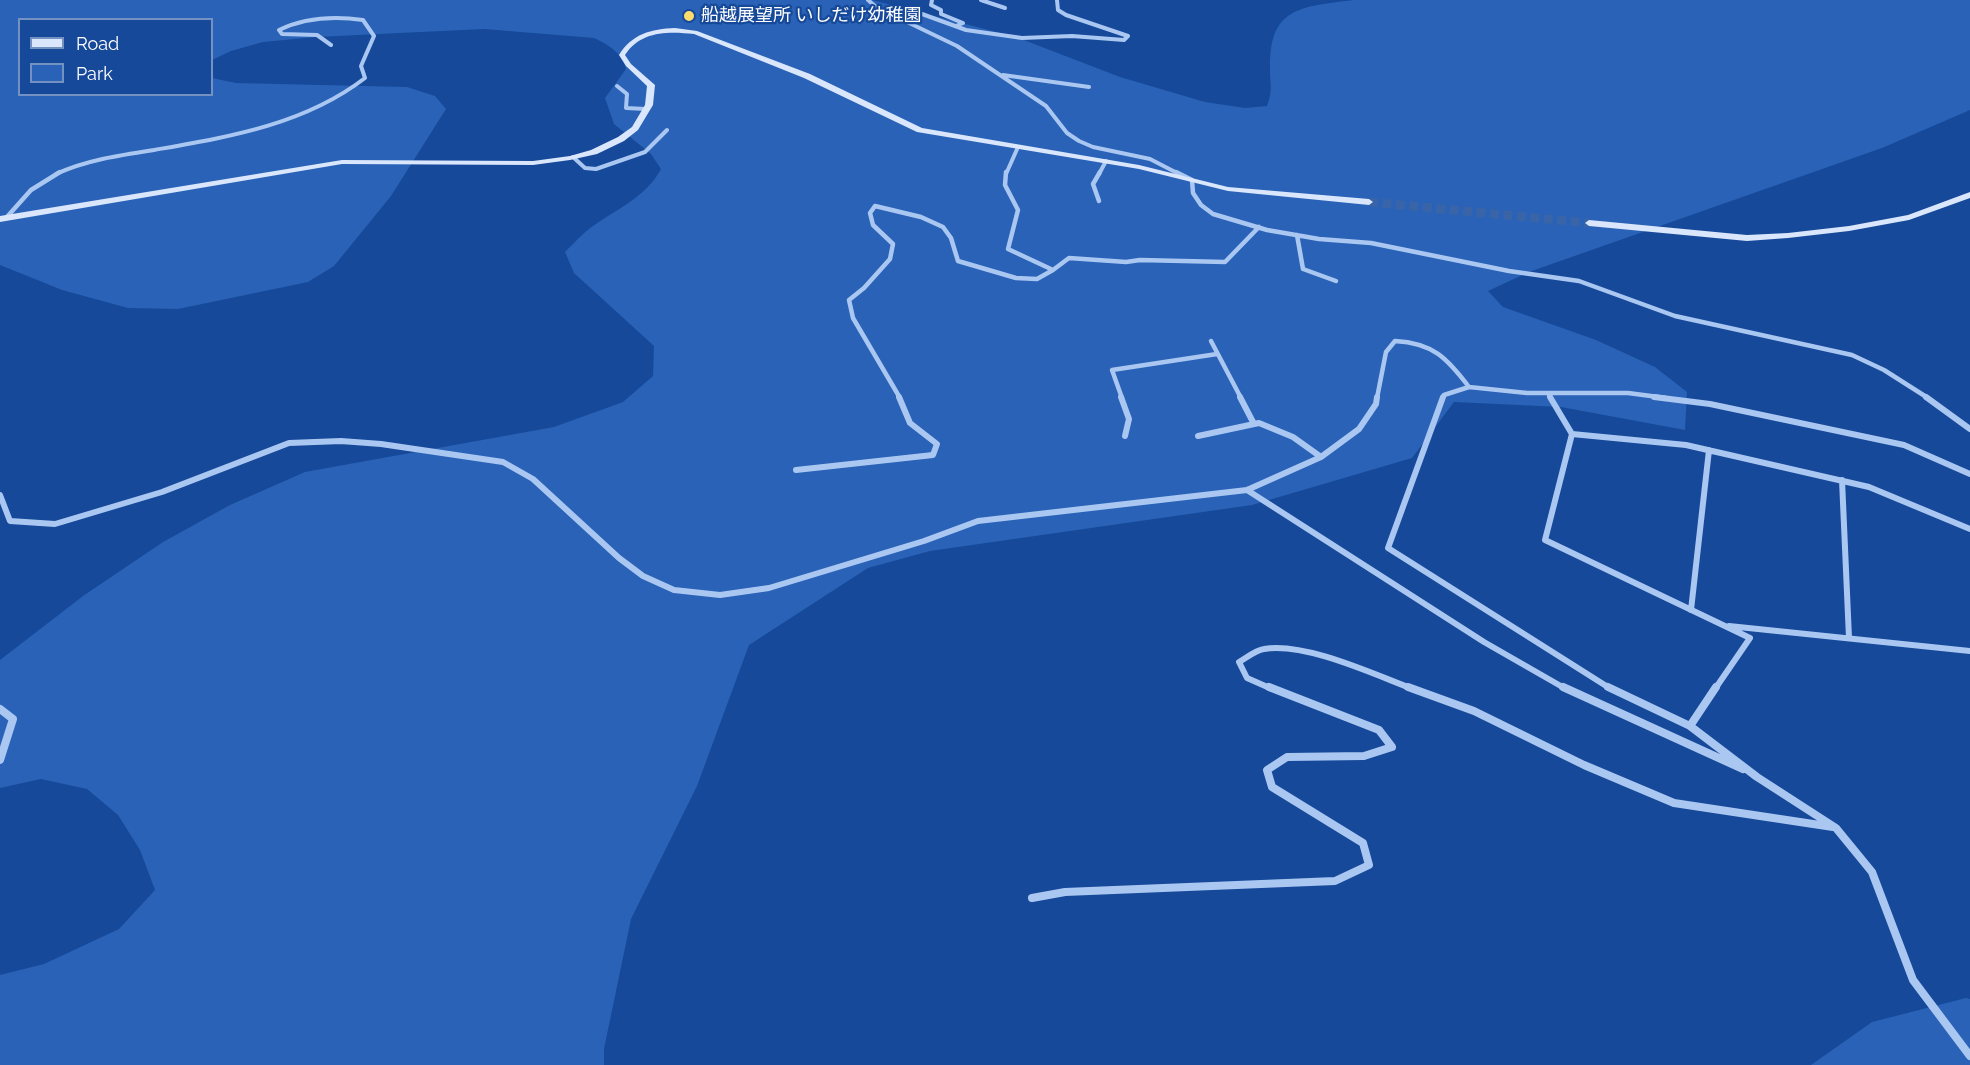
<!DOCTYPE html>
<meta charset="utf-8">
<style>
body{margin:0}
#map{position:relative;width:1970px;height:1065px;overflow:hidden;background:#164999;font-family:Raleway,sans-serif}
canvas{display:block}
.legend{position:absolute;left:18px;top:18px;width:195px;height:78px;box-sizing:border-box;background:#164999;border:2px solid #7392c2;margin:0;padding:8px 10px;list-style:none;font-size:18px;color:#fff}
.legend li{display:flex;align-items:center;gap:12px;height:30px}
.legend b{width:30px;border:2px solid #7392c2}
</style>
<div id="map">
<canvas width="1970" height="1065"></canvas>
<ul class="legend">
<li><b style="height:8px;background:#d9e6fc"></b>Road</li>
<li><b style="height:16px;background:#2962b6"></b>Park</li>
</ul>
</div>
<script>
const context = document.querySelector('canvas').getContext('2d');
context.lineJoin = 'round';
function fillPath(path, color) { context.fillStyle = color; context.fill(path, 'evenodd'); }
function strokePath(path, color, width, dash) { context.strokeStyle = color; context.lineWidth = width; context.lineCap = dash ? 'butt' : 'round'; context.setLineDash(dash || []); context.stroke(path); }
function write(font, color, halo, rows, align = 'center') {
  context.font = font + ' Raleway,"Noto Sans JP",sans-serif'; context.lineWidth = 4.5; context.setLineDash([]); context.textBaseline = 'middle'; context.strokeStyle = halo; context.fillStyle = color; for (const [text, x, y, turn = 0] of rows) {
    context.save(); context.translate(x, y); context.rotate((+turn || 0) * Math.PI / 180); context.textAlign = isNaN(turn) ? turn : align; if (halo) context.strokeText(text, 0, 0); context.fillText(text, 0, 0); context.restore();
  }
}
const green = new Path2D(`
 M0 0H872L1016 37 1120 77 1205 102 1245 108 1267 106C1273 90 1270 85 1270 69 1269 7 1300 7 1353 0H1970V110L1882 148 1529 272 1488 291 1503 307 1596 340 1655 367 1687 392 1685 430 1561 407 1454 402 1412 458 1252 505 930 551 868 568 749 645 697 786 631 919 604 1049V1065H0V975L44 964 119 929 155 890 140 850 118 815 87 789 41 779 0 788V660L83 596 163 542 230 505 305 472 554 427 623 402 653 376 654 346 574 273 565 252C574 243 583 233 593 226 618 208 646 197 661 169L651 154 614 124 605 98 626 69C622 53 609 45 594 38L484 29 316 37 263 42 231 51 212 60V20H20V94H212V78L236 83 407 87 435 96 446 109 391 196 334 266 308 282 178 309 128 308 62 290 0 265Z
 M1966 998 1970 999V1065H1811L1872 1022Z`);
const secondaryTunnel = new Path2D(`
 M1369 202 1589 223`);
const streetFar3 = new Path2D(`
 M868 0 876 7 957 46 1046 106 1067 133 1079 141 1093 147 1150 159 1179 174
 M932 0 931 5 941 10V14L963 23 956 26
 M981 0 1005 8
 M891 12 922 14 966 30 1022 38 1072 36 1124 40 1128 36 1066 15 1058 10 1057 0
 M1003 75 1089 87
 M617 86 627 94 626 108 646 109
 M573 157 585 168 596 169 645 152 667 130
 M56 174C87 160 121 155 154 150 228 137 304 125 365 78L361 66 374 36 363 20C334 16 306 17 279 30L282 34 317 35 331 45
 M1006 174 1018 147
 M1099 174 1106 161`);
const streetFar2 = new Path2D(`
 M1176 172 1192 180 1193 193 1201 205 1213 214 1267 230 1319 239 1371 243 1509 271 1579 281 1675 316 1852 355 1884 370 1928 398
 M1099 201 1093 184 1100 172
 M6 218 31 190 60 172
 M1297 235 1303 269 1336 281
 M1053 270 1069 258 1126 262 1140 260 1225 262 1259 227
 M1211 341 1241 398
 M1548 393 1551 398
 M900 398 853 318 849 300 864 288 890 259 893 244 873 225 870 213 875 206 921 217 943 227 951 238 958 261 1016 278 1037 279 1053 270 1008 249 1018 210 1005 185 1006 172
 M1122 398 1112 370 1217 354
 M1377 398 1386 352 1395 341C1433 343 1447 358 1469 387
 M1443 398 1444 395 1469 387 1527 393H1628L1666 398`);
const streetFar1 = new Path2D(`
 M1121 397 1129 419 1125 436
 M1240 397 1254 424
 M1443 397 1388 548 1611 689
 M1550 397 1572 434 1545 540 1750 638 1715 689
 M1654 397 1710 404 1904 445 1970 474
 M1926 397 1970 429
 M1572 434 1686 445 1869 487 1970 529
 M1198 436 1259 423 1293 437 1321 457
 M796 470 933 455 937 444 910 423 899 397
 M1842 480 1849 638
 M1247 490 1484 642 1566 689
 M0 495 10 521 55 524 162 492 289 443 341 441 381 444 503 462 533 479 619 558 643 576 674 590 720 595 769 588 924 541 978 521 1247 490 1321 457 1359 429 1376 404 1377 397
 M1691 610 1709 450
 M1729 626 1970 651
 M1272 689 1247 678 1239 662C1246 658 1256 650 1264 649 1305 642 1373 674 1413 689`);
const street = new Path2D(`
 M1408 687 1474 711 1584 765 1674 803 1833 827
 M1563 687 1743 769
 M1608 687 1690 726 1757 777 1836 828 1872 872 1913 980 1970 1056
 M0 709 13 719 0 760
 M1690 726 1716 687
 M1032 898 1065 892 1335 881 1369 865 1363 843 1272 787 1267 770 1287 757 1364 756 1392 747 1379 730 1269 687`);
const secondary = new Path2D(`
 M675 28 697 31 810 74 922 128 1139 165 1228 187 1369 199 1373 202 1369 205 1228 191 1139 169 917 132 804 78 694 34C668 31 640 31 625 55L631 64 655 85 653 105 638 130 624 141 597 154 570 160 533 165 342 164 0 222V216L342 160 533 161 570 156 591 150 618 137 632 127 645 105 647 86 626 66 619 55C632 34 651 29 675 28Z
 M1970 192V198L1909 220 1849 231 1788 238 1747 241 1589 226 1585 223 1589 220 1747 235 1788 233 1849 226 1908 215Z`);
const markers = [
 [689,16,6,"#ffdb6b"]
];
const farPoinames = [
 ["船越展望所 いしだけ幼稚園",701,16]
];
fillPath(green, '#2962b6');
strokePath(secondaryTunnel, '#3964a8', 9, [9, 4.5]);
strokePath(streetFar3, '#aac7f2', 4);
strokePath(streetFar2, '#aac7f2', 4.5);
strokePath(streetFar1, '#aac7f2', 6);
strokePath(street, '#aac7f2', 8);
fillPath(secondary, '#d9e6fc');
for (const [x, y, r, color] of markers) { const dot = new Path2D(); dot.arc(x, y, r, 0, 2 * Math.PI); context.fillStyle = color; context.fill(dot); strokePath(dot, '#164999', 2); }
write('18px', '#fff', '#164999', farPoinames, 'left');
</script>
